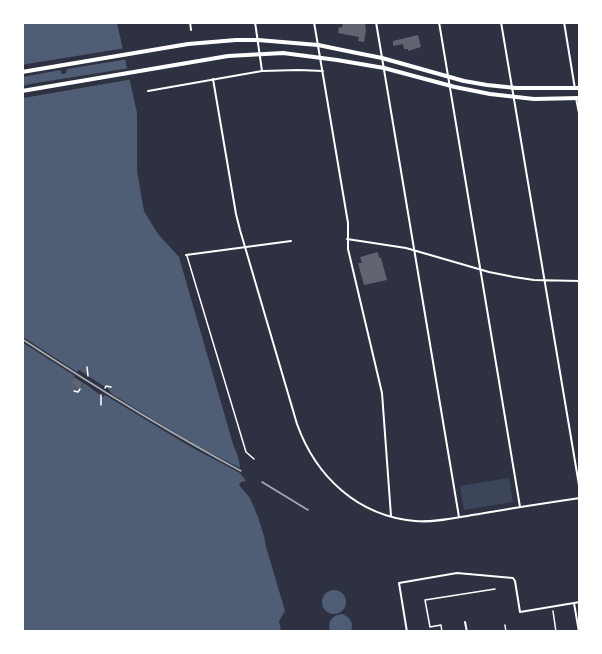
<!DOCTYPE html>
<style>
body{margin:0}
#map{position:relative;width:602px;height:654px;overflow:hidden;background:#2d3142;font-family:Signika,sans-serif}
canvas{display:block}
.frame{position:absolute;inset:0;border:24px solid #fff;pointer-events:none}
</style>
<div id="map">
<canvas width="602" height="654"></canvas>
<div class="frame"></div>
</div>
<script>
const context = document.querySelector('canvas').getContext('2d');
context.lineJoin = 'round';
function fillPath(path, color) { context.fillStyle = color; context.fill(path, 'evenodd'); }
function strokePath(path, color, width, dash) { context.strokeStyle = color; context.lineWidth = width; context.lineCap = dash ? 'butt' : 'round'; context.setLineDash(dash || []); context.stroke(path); }
const green = new Path2D(`
 M509 478 513 502 464 510 460 486Z`);
const water = new Path2D(`
 M23 23H117L137 113V171L144 211 158 234 179 257 233 444C237 454 241 463 240 473L246 481 241 482 239 485 250 498 258 517 264 536 266 547 285 611 279 621 281 631H23Z
 M322 602a12 12 0 1 1 24 0a12 12 0 1 1-24 0Z
 M342 614C350 617 354 623 351 631H330C327 622 332 615 342 614Z`);
const pier = new Path2D(`
 M126 48 128 59 67 69 66 73 64 74H62L60 70 23 77V65L27 64Z
 M130 68 133 79 23 98V86L30 84Z
 M23 337 77 372 79 370 108 389 112 394 157 422 187 440 191 441V443L240 468V473L191 447 105 395 103 397 84 383 80 389 71 383 75 376 22 342Z`);
const building = new Path2D(`
 M343 22H365L366 30 364 42 358 41 359 37 338 33 339 27 342 28Z
 M418 35 421 47 408 51V49H404L403 44 393 46V41Z
 M378 252 379 258H381L387 280 364 285 358 263H362L360 257Z
 M74 377 83 383 80 389 71 383Z`);
const path = new Path2D(`
 M87 367 88 376
 M105 388 106 386 111 387
 M74 391 78 392 80 389
 M101 395V405
 M553 611 556 632
 M505 625 506 632
 M442 632 441 625 430 627 425 600 495 589`);
const service = new Path2D(`
 M187 256 246 452 254 459`);
const minor = new Path2D(`
 M190 22 191 30
 M255 22 262 71
 M314 22 348 223V249L382 393 391 516
 M376 22 459 517
 M439 22 520 507
 M501 22 580 491
 M564 22 575 89
 M213 79 236 214 240 230 297 424C316 477 358 516 415 521 436 523 458 517 479 514 513 508 546 503 580 498
 M148 91 262 71 299 70 323 71
 M576 98 580 118
 M347 239 406 248 489 272 514 277 534 280 580 281
 M186 255 291 241
 M574 603 579 632
 M465 622 467 632
 M407 632 399 583 457 573 513 578 515 581 520 612 580 602`);
const primary = new Path2D(`
 M22 72 188 44 236 40H258L318 45 352 52 382 58 464 81 487 85 516 88H580
 M22 91 228 56 283 53 337 60 384 68 455 87 490 94 534 99 580 98`);
const rail = new Path2D(`
 M22 339C94 386 166 431 241 471
 M262 482 308 510`);
fillPath(green, '#3c4559');
fillPath(water, '#4f5d75');
fillPath(pier, '#2d3142');
fillPath(building, '#626471');
strokePath(path, '#fff', 1.5);
strokePath(service, '#fff', 1.5);
strokePath(minor, '#fff', 2);
strokePath(primary, '#fff', 4);
strokePath(rail, '#abadb3', 1.5);
</script>
